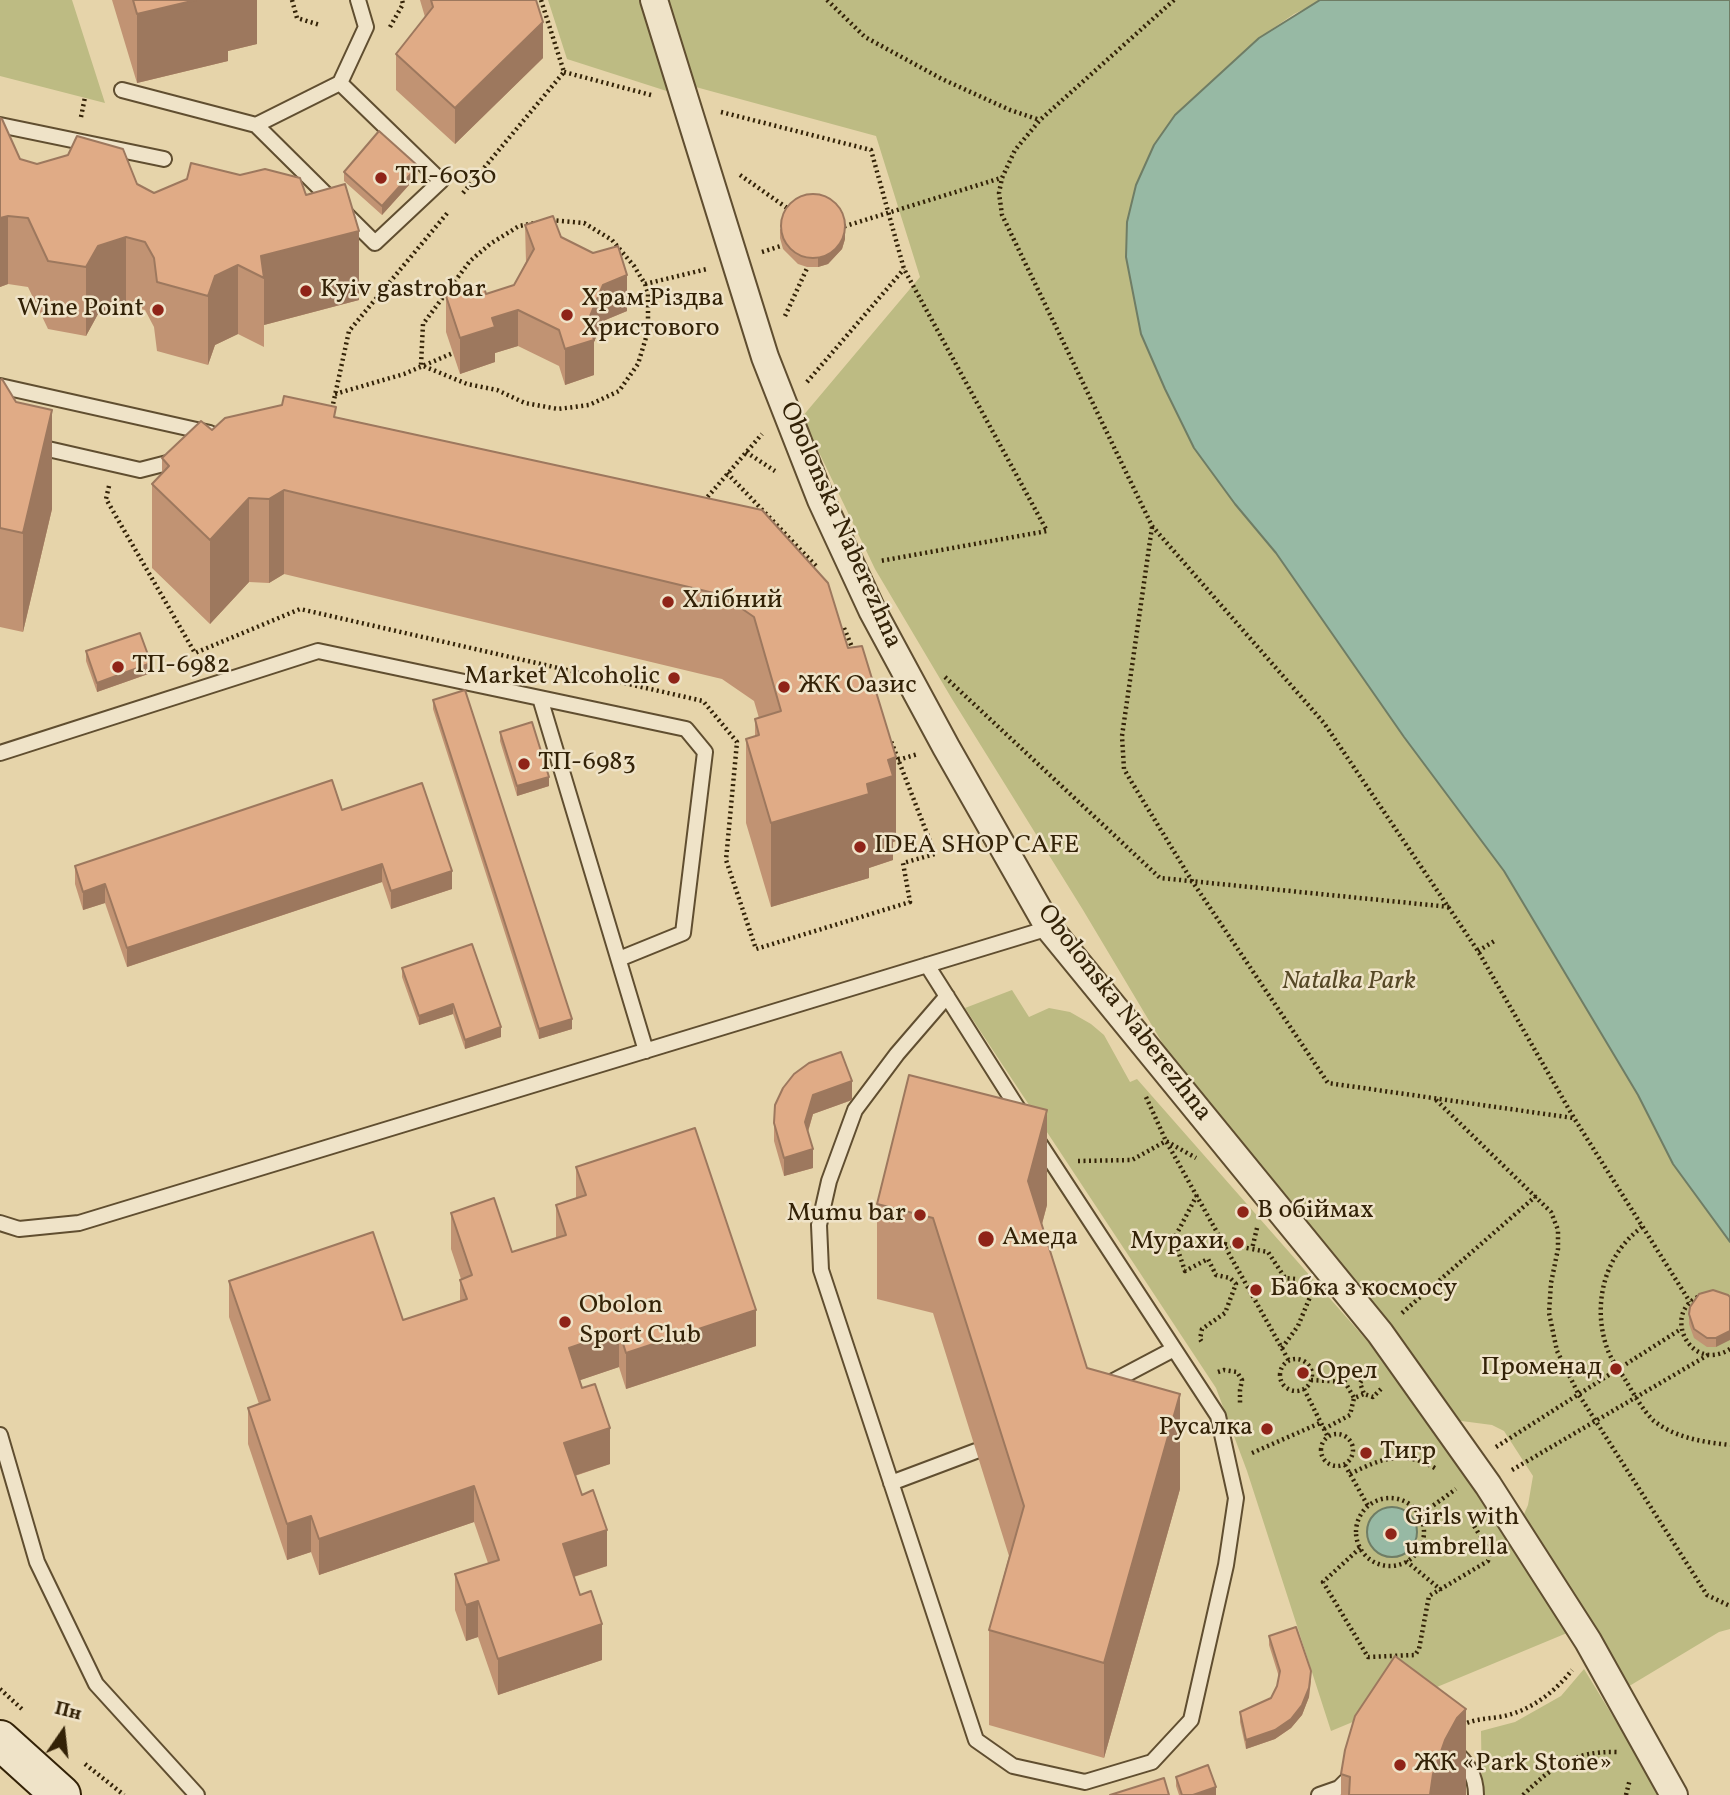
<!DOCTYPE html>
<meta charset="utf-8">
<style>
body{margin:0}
#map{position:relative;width:1730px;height:1795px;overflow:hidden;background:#e6d4aa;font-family:Vollkorn,serif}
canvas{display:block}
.north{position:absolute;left:28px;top:1697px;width:70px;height:70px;-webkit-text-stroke:5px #efe3c8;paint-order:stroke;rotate:14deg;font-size:19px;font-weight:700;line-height:28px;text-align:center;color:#332207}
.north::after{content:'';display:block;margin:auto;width:24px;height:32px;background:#332207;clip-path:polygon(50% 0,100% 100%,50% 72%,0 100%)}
</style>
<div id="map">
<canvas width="1730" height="1795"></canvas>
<div class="north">Пн</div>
</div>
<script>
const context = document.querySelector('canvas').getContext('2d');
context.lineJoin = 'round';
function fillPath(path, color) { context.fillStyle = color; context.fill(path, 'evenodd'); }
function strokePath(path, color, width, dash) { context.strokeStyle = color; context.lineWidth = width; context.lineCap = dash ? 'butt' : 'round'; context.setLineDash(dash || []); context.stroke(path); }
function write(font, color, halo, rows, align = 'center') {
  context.font = font + ' Vollkorn,serif'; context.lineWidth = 5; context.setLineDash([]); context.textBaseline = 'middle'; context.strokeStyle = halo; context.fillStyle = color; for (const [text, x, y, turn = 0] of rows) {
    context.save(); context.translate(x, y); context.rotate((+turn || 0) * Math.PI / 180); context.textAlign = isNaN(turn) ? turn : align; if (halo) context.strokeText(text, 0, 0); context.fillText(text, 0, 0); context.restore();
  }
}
const green = new Path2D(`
 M0 0H72L105 103 0 76Z
 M548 0H645L676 94 567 59Z
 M664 0H1323L1294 14 1259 38 1175 115 1154 145 1126 257 1141 334 1165 389 1194 448 1235 504 1276 553 1404 737 1504 871 1638 1095 1673 1164 1730 1242V1629L1719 1632 1626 1688 1521 1521 1528 1505 1533 1476 1504 1431 1492 1425 1454 1420 1194 1096 1083 910 952 699 875 569 802 417 920 277 876 136 692 86Z
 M1012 990 1029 1017 1049 1008 1070 1012 1091 1024 1104 1035 1130 1082 1137 1079 1391 1368 1470 1479 1567 1633 1331 1731 1247 1471 1216 1388 965 1008Z
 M1584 1669 1661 1795H1482L1481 1731 1515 1722 1561 1696Z`);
const water = new Path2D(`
 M1320 0H1730V1242L1673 1164 1638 1095 1504 871 1404 737 1276 553 1235 504 1194 448 1165 389 1141 334 1126 257 1127 222 1136 185 1154 145 1175 115 1259 38Z
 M1367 1532a25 25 0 1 1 50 0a25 25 0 1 1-50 0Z`);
const path = new Path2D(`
 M292 0 297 18 320 25
 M541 0 564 72
 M827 0 865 37 942 79 1010 110 1040 120
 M1174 0 1040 120 1015 150 1002 178 999 193 1002 215 1152 526 1324 723 1478 951 1574 1118 1690 1302
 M390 27 403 4 402 0
 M564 72 651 95
 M721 112 871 150 904 269 1047 531 880 561
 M81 117 85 97
 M740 175 790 210
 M463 193 564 72
 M551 220 584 223 612 240 634 266 645 284 648 293V331L638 364 619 391 589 405 558 409 525 403 497 390 467 384 421 365 423 324 470 261 490 244 519 226Z
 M839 228 1001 178
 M762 252 787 244
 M645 284 707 269
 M785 316 809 264
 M807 382 904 269
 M335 394 404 374 453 353
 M332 409 349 331 449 211
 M746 452 775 471
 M727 473 817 567
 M109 486 106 499 195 653 300 609 703 701 737 742 726 860 756 949 910 902 903 863 935 854 891 741
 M704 501 762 434
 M1152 527 1122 736 1124 769 1131 781 1192 881 1328 1083 1573 1118
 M844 628 854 652
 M945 677 1160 878 1450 907
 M898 760 918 754
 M1478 951 1496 940
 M1146 1097 1166 1141 1289 1361
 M1436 1100 1551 1212 1558 1230V1249L1551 1283 1549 1313 1557 1351 1579 1395 1707 1595 1730 1606
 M1078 1161 1132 1160 1166 1141 1196 1158
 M1197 1195 1174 1239 1185 1271 1208 1259 1216 1275 1230 1278 1236 1284 1225 1313 1202 1329 1200 1339 1203 1344
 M1642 1227C1604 1255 1592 1305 1607 1348 1611 1360 1620 1371 1626 1381 1634 1394 1643 1411 1654 1421 1676 1438 1703 1442 1730 1445
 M1257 1228 1252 1249 1268 1252 1285 1278 1295 1279
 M1225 1244 1252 1249
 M1703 1295C1659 1309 1689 1375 1730 1349
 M1402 1313 1536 1196
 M1282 1348 1298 1326 1310 1297
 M1280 1375a16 16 0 1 1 32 0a16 16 0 1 1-32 0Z
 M1218 1372 1224 1370 1237 1372 1242 1380 1240 1390V1405
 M1369 1374 1365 1375 1360 1383 1364 1394 1373 1397 1382 1388
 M1311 1380 1345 1382 1354 1398
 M1304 1389 1328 1437
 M1324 1429 1350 1415 1354 1398 1364 1394
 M1321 1450a16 16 0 1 1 32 0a16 16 0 1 1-32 0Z
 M1496 1447 1681 1329
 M1252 1453 1320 1423
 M1345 1465 1368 1506
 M1512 1470 1708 1355
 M1350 1474C1382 1458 1405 1449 1438 1470
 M1356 1532a34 34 0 1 1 68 0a34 34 0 1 1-68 0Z
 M1420 1515 1456 1489
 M1360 1548 1323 1582 1368 1657 1415 1655 1419 1649 1429 1596 1488 1561 1490 1552 1471 1521
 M1406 1561 1441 1590
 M0 1689 23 1710
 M1462 1725C1475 1719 1485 1719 1499 1717 1529 1712 1554 1693 1572 1670
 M85 1764 124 1795
 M1523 1795C1553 1766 1574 1751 1617 1752
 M1626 1795 1630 1779`);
const lane = new Path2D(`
 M122 90 256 125 340 83 366 27 358 0
 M0 125 164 159
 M256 125 375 243 441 181 340 83
 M0 386 210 433
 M0 438 140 470 179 460
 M0 753 318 651 540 698
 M619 959 683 933 705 752 686 729 540 698 646 1051
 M927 965 1022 1115
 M947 996 897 1054 855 1110 829 1181 819 1225 821 1270 976 1740 1013 1766 1085 1782 1152 1762 1191 1720 1226 1565 1236 1498 1218 1416 1038 1141
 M0 1223 19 1229 79 1223 1049 928
 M1104 1386 1174 1349
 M0 1435 37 1562 96 1684 197 1795
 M891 1483 976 1451
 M1452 1749C1467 1762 1476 1775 1476 1795
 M1319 1795 1339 1788 1353 1774`);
const street = new Path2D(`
 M654 0 765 357 821 500 872 610 946 747 1049 928 1380 1333 1488 1485 1588 1641 1674 1795`);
const secondary = new Path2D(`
 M0 1740 61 1795`);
const wall = new Path2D(`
 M112 0H257V44L228 51V61L137 83Z
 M420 0H536L543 58 455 144 396 90V54L425 17Z
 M0 118 20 159 37 164 137 184 154 193 240 175 306 195 359 300 264 325V347L238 334 215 345 208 365 157 351 154 327 145 310 126 306 98 314 86 336 48 329 28 287 8 284 0 287Z
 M344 172 418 175 382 215 344 181Z
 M525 225 561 237 627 311 603 321 594 342V375L565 385 559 366 518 346 495 353V362L460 374 446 332V296L486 294 514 285 526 262Z
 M780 229 845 239 842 249 828 264 818 267H807L798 264 783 249 780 238Z
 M0 380 52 509 23 632 0 627Z
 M336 417 762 510 896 841 893 842V860L869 868V878L771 907 746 823V739L755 736V719L759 718 754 701 722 679 284 574 269 583 249 582 210 624 152 568V484L162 473V458L212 430Z
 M86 651 151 673 97 692 86 661Z
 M433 700 572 1029 539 1039 433 709Z
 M500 732 549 786 517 796 500 741Z
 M342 810 452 889 391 909 382 882 127 967 105 903 83 910 75 884V866Z
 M402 968 501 1037 465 1049 453 1014 419 1025 402 977Z
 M852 1100 813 1114 808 1132 813 1168 784 1176 774 1141V1123Z
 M576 1167 756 1346 626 1389 619 1367 580 1380 610 1464 575 1476 607 1566 574 1577 602 1660 498 1695 478 1637 466 1641 455 1610V1574L488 1563 474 1522 319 1575 311 1552 287 1560 248 1444V1408L259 1404 229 1317V1281L403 1320 460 1301V1280L461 1279 451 1249V1213L512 1252 556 1238V1205L576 1198Z
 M877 1204 1047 1205 1042 1224 1087 1368 1180 1489 1104 1758 989 1725V1630L1009 1556 933 1313 877 1299Z
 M1728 1295 1716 1347H1707L1694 1338 1689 1324V1314Z
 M1269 1636 1311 1681 1309 1697 1302 1715 1291 1728 1275 1739 1246 1749 1240 1722V1712L1271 1698 1277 1686 1279 1677 1269 1645Z
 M1341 1774 1466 1795H1341Z
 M1176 1777 1216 1795H1179L1176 1786Z`);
const shadedWall = new Path2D(`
 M196 0H257V44L228 51V61L137 83V14Z
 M543 22V58L455 144V108Z
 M418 166V175L382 215V206Z
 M8 216V284L0 287V218Z
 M845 229V239L842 249 828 264 818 267V258Z
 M359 231V300L264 325V278L261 256Z
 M126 237V306L98 314 86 336V267L98 246Z
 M238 265V334L215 345 208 365V296L215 276Z
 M627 275V311L603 321 594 342V375L565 385V349L588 321 603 285Z
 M518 310V346L495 353V362L460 374V338L492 318Z
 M52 410V509L23 632V533Z
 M284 490V574L269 583V499Z
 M249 498V582L210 624V540Z
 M151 663V673L97 692V683Z
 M896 757V841L893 842V860L869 868V878L771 907V823L867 784 888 760Z
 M549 777V786L517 796V786Z
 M382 864V882L127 967V948Z
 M452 871V889L391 909V891Z
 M105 884V903L83 910V892Z
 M453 1004V1014L419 1025V1016Z
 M572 1019V1029L539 1039V1029Z
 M501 1027V1037L465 1049V1040Z
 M852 1081V1100L813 1114 805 1141V1122L813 1095Z
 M1047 1110V1205L1028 1276V1181Z
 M813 1149V1168L784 1176V1158Z
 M756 1310V1346L626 1389V1353Z
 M619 1331V1367L569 1384V1348Z
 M1730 1331V1340L1716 1347V1338Z
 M1180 1394V1489L1104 1758V1663Z
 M610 1428V1464L564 1479V1443Z
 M474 1486V1522L319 1575V1539Z
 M311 1516V1552L287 1560V1524Z
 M607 1530V1566L563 1580V1544Z
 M478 1601V1637L466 1641V1605Z
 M602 1624V1660L498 1695V1659Z
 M1311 1671 1309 1697 1302 1715 1291 1728 1275 1739 1246 1749V1740Z
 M1466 1709V1795H1430L1433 1774 1445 1740 1457 1718Z
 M1216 1787V1795H1193Z`);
const building = new Path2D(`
 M133 0H196L137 14Z
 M431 0H536L543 22 455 108 396 54 433 7Z
 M0 118 2 119 20 159 37 164 68 155 77 136 123 149 137 184 154 193 187 179 191 163 240 175 265 169 300 178 306 195 345 184 359 231 261 256 264 278 238 265 215 276 208 296 157 282 154 258 145 242 126 237 98 246 86 267 48 261 28 218 8 216 0 218Z
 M379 131 418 166 382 206 344 172Z
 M781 226a32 32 0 1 1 64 0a32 32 0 1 1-64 0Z
 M553 216 561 237 593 253 618 246 627 275 603 285 588 321 594 340 565 349 559 330 518 310 492 318 495 327 460 338 446 296 483 284 486 294 514 285 534 249 525 225Z
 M2 379 16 402 52 410 23 533 0 528V380Z
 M284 396 336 407 334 417 762 510 828 583 848 648 862 646 896 757 888 760 893 776 867 784 869 794 771 823 746 739 759 735 755 719 781 711 754 617 722 595 284 490 269 499 249 498 210 540 152 484 169 466 162 458 201 421 212 430 225 418 282 405Z
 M140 633 151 663 97 683 86 651Z
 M465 690 572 1019 539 1029 433 700Z
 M532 722 549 777 517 786 500 732Z
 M332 780 342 810 422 783 452 871 391 891 382 864 127 948 105 884 83 892 75 866Z
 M472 944 501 1027 465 1040 453 1004 419 1016 402 968Z
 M841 1052 852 1081 813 1095 805 1122 813 1149 784 1158 774 1123 775 1105 783 1088 794 1074 809 1063Z
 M909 1075 1047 1110 1028 1181 1087 1368 1180 1394 1104 1663 989 1630 1024 1506 933 1218 877 1204Z
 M695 1128 756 1310 626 1353 619 1331 569 1348 582 1388 595 1384 610 1428 564 1443 582 1495 593 1490 607 1530 563 1544 580 1595 591 1591 602 1624 498 1659 478 1601 466 1605 455 1574 499 1560 474 1486 319 1539 311 1516 287 1524 248 1408 270 1400 229 1281 373 1232 403 1320 467 1299 460 1280 472 1275 451 1213 494 1198 512 1252 566 1235 556 1205 586 1195 576 1167Z
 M1713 1290 1728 1295 1730 1297V1331L1716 1338H1707L1694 1329 1689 1314 1690 1307 1699 1294Z
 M1296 1627 1311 1671 1309 1688 1302 1705 1291 1719 1275 1730 1246 1740 1240 1712 1271 1698 1277 1686 1280 1671 1269 1636Z
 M1395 1656 1466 1709 1457 1718 1445 1740 1433 1774 1430 1795H1349L1350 1777 1341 1774 1345 1750 1355 1716Z
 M1208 1765 1216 1787 1193 1795H1182L1176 1777Z
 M1164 1778 1169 1795H1110Z`);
const markers = [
 [381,178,7,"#8f2418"],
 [306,291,7,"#8f2418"],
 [158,310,7,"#8f2418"],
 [567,315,7,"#8f2418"],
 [668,602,7,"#8f2418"],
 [118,667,7,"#8f2418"],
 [674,678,7,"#8f2418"],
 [784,687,7,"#8f2418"],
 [524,764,7,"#8f2418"],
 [860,847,7,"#8f2418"],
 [1243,1212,7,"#8f2418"],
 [920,1215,7,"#8f2418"],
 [986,1239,9,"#8f2418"],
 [1238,1243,7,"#8f2418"],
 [1256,1290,7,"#8f2418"],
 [565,1322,7,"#8f2418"],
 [1616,1369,7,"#8f2418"],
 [1303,1373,7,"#8f2418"],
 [1267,1429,7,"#8f2418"],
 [1366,1453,7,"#8f2418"],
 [1391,1534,7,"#8f2418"],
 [1400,1765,7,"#8f2418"]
];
const poiNames = [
 ["ТП-6030",395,178],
 ["Kyiv gastrobar",320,291],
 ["Храм Різдва",581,300],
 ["Христового",581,330],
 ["Wine Point",144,310,"right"],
 ["Хлібний",682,602],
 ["ТП-6982",132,667],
 ["Market Alcoholic",660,678,"right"],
 ["ЖК Оазис",798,687],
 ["ТП-6983",538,764],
 ["IDEA SHOP CAFE",874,847],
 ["В обіймах",1257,1212],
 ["Mumu bar",906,1215,"right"],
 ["Амеда",1002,1239],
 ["Мурахи",1224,1243,"right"],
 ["Бабка з космосу",1270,1290],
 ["Obolon",579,1307],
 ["Sport Club",579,1337],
 ["Променад",1602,1369,"right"],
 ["Орел",1317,1373],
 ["Русалка",1253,1429,"right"],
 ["Тигр",1380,1453],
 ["Girls with",1405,1519],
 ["umbrella",1405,1549],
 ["ЖК «Park Stone»",1414,1765]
];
const streetNames = [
 ["Obolonska Naberezhna",839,526,66],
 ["Obolonska Naberezhna",1123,1014,52]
];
const parkNames = [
 ["Natalka Park",1349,983]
];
fillPath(green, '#bdbb83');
fillPath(water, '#97b9a4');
strokePath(water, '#6f7d65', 2);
strokePath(lane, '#604e30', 18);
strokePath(street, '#604e30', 30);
strokePath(secondary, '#332207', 42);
strokePath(path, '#332207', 4.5, [2, 3.5]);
strokePath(lane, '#efe3c8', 14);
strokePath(street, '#efe3c8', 26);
strokePath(secondary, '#efe3c8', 38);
fillPath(wall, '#c19373');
fillPath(shadedWall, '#9d785e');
fillPath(building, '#e0ab86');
strokePath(building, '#9d785e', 2);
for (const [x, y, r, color] of markers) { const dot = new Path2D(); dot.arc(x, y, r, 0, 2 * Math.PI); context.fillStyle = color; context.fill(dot); strokePath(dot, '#efe3c8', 2.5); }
write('26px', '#332207', '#efe3c8', poiNames, 'left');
write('26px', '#332207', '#efe3c8', streetNames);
write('italic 26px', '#564826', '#efe3c8', parkNames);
</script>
